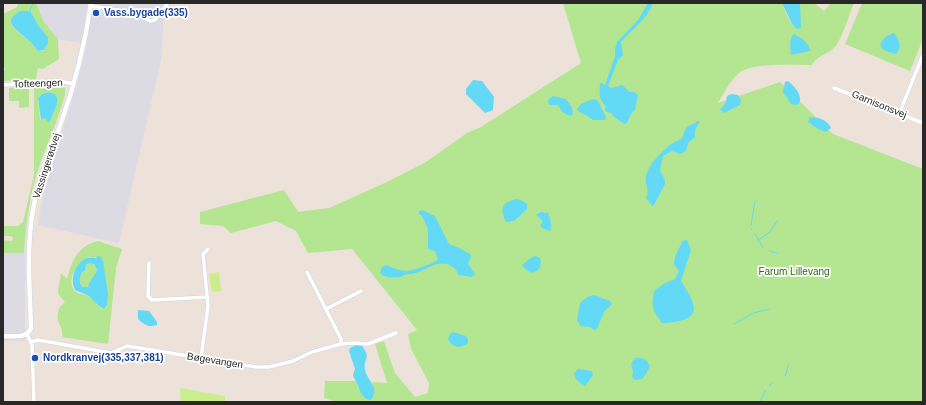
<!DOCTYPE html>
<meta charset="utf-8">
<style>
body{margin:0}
#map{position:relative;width:926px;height:405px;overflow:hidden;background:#ece2d9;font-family:Arial,sans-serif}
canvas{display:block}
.frame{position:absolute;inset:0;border:4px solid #282828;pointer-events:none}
</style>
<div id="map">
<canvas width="926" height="405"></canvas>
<div class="frame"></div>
</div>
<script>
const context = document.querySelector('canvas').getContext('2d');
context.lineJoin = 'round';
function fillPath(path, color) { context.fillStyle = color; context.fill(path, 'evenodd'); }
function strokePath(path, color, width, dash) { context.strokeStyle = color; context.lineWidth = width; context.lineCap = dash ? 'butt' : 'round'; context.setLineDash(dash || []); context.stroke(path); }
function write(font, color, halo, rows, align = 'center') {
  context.font = font + ' Arial,sans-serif'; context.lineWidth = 3.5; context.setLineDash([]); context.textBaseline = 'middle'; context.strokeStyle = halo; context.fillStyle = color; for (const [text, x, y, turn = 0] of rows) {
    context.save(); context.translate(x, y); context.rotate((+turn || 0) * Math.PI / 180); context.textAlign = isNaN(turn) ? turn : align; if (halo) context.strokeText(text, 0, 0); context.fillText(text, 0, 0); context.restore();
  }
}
const industrial = new Path2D(`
 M36 3H169L164 12 161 60 119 243 38 225 43 194 77 84 87 44 58 39 44 22Z
 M3 253H25V341H3Z`);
const green = new Path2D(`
 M18 3H36L44 22 58 39 59 59 43 69 38 68 36 79 3 81V73L5 70 3 63V14L17 7ZM21 11H28L31 12 38 25 48 37 47 45 43 51H38C34 46 31 42 27 39 16 30 0 22 21 11Z
 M563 3H782L791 24 800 9V3H814L824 11 831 3H854C849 15 844 33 837 44 831 54 818 54 812 65 795 65 752 62 739 73 730 81 724 93 718 103L780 82 833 134 923 169V402H337L324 398 325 381H356L359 390 374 393 372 382 387 383 375 344 384 341 395 373 415 397 428 393 429 383 411 349 408 334 417 330 352 249 308 253 296 231 276 221 231 233 223 226 200 224V212L284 190 298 212 329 208 387 182 426 162 467 133 481 127 581 63Z
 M862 3H923V39L910 71 845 44Z
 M52 85 62 86 65 88V94C59 118 48 141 40 164 30 193 26 222 24 253H3V240L12 241 13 237 9 236H3V226H18L23 222 34 175V86ZM49 92 55 94 57 102 49 122 45 118 40 120 38 98 42 94Z
 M27 87 29 90V107L19 108V101H9V88Z
 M98 241 122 249 116 268 108 344 62 337C63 330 61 327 58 321 57 317 58 312 59 308L65 302 58 294V291L61 273 67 279C72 261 77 246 98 241ZM90 257H97C105 272 108 289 107 306L102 309C97 305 94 299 88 296 84 294 77 294 74 290 66 278 79 261 90 257Z
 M89 263H93L97 270 88 288 83 287C78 283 80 278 82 272L85 271 86 265Z`);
const pitch = new Path2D(`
 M219 272 221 291 212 292 209 274Z
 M180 388 225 396V402H181Z`);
const water = new Path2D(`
 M648 3H653C647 20 632 29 621 42L623 55 618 60 608 86 611 88 622 85 630 92H634L638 95 635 110 631 114 627 123 624 124 613 116 611 113 605 111 606 106C599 101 599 92 600 84L601 83 605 85 615 56V49L617 42 638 20Z
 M782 3H800L801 28 797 29 792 24Z
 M21 11H28L31 12 38 25 48 37V43L44 50 38 51C34 46 31 42 27 39 17 30 0 21 21 11Z
 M894 33C900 40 902 47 896 54 893 53 888 52 886 51 873 44 887 35 894 33Z
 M794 34C801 38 810 43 810 51L791 55C791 48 788 39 794 34Z
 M473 80 482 81 494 97 493 110 485 113 466 94V89Z
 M788 81C795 87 801 93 800 102L797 105 791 104 783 92 785 82Z
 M49 92 55 94 57 98V104L49 123 45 118 41 120 38 98 42 94Z
 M732 94 738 95 741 100 740 105 724 113 720 109C722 107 725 105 726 102 727 97 726 95 732 94Z
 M553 96 566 99 572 107 573 114 570 116 562 112 558 105H549L548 101 549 99Z
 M593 99 597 100C601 105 602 111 606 117L605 120H593L586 115 579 112 577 109 581 104Z
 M810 117C818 117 828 120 831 128L826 132 818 129 808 122Z
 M697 121H699V123L695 130V137L688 143 686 151 680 154 672 151 663 156 660 170 665 180V184L654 205 652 206 646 198C650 189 644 184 646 176 650 162 661 153 671 144 675 141 679 141 682 138 684 135 684 131 686 128 689 124 694 125 697 121Z
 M516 199 521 200 527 204V209L514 221 506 222C500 209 501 203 516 199Z
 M422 210 435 216 449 244 459 248 470 254 471 257 468 264 475 274 472 277 459 275C457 273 457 270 454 268 441 257 428 269 416 273 410 275 405 273 401 277 393 277 384 279 380 272L382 267 386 265C403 272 408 273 424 266 430 264 434 263 438 259L435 251 428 249V229L422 216 419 214V211Z
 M541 212 548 213C550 218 553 226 550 231L542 228 540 225 542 223V220L536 215Z
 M687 240 691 250 681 281C685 287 694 301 694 309 694 321 671 323 662 323 653 311 651 307 654 291L665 283 675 279 679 271 674 265C674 254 679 251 682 241Z
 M98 256 101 257 103 261 108 294 107 305 104 309 100 307 89 296 75 290C68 276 79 254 96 258ZM89 263 94 264 97 270C94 277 89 281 88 287H83C78 283 80 278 82 272L85 271 86 265Z
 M536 256 540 258C542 265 540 271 532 273L525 269 522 265 532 257Z
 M594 295 610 301 612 304 604 312 597 329 594 330 590 327 580 326 577 320 580 303 587 297Z
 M138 310 149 311 157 322V325C148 328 144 324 138 319Z
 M453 332 466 336 468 339V343C461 349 452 348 448 339L450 334Z
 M356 345 362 346C372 358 363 359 365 370 368 382 380 387 371 400 359 399 360 386 354 378L353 375 355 369 349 351 350 348Z
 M635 358C642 357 647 359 650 366L646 374 642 379 634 380 632 377 633 372 631 364Z
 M578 369 592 371 593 375 585 386C579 382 575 380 574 373Z`);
const stream = new Path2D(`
 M30 11 31 7 34 3
 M751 225 755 201
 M751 228 752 230
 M755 234 763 248
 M758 240 769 233 777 221
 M769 251 777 253
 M734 324 753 313 769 309
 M785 376C788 372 786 368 789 364
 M769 386 772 383
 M761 402V399L766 390`);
const minor = new Path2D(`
 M91 6 135 13 150 21 155 20 168 3
 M3 85 59 81 74 84
 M834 88 923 123
 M899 114 923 55
 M149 263 148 296 152 300 208 297
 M307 272 341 339V344
 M326 309 361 291
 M27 334 32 345 34 402
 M31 342 38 340 111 353 127 346 256 367H269L293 361 312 352 341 344 354 343 368 344 396 333
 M201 358 208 306 203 254 208 249`);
const tertiary = new Path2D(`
 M3 336C13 336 27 339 31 328 30 289 26 249 33 210 38 180 51 152 61 123 75 84 85 44 91 3`);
const markers = [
 [96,13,4,"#1a4fb4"],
 [35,358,4,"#1a4fb4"]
];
const transitNames = [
 ["Vass.bygade(335)",104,13],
 ["Nordkranvej(335,337,381)",43,358]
];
const streetNames = [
 ["Tofteengen",38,84,-2],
 ["Garnisonsvej",879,105,22],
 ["Vassingerødvej",47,166,-72],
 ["Bøgevangen",215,361,9]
];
const parkNames = [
 ["Farum Lillevang",794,272]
];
fillPath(industrial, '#dcdae3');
fillPath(green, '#b4e691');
fillPath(pitch, '#cbee8c');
fillPath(water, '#64d9f5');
strokePath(stream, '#64d9f5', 1);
strokePath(minor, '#ced3e2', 4.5);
strokePath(tertiary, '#ced3e2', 5.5);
strokePath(minor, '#fff', 3.5);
strokePath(tertiary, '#fff', 4.5);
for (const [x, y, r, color] of markers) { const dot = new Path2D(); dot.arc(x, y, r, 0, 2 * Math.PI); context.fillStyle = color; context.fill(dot); strokePath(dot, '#fff', 1.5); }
write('bold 10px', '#164399', '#fff', transitNames, 'left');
write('10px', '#282828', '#fff', streetNames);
write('10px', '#2c6815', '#fff', parkNames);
</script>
